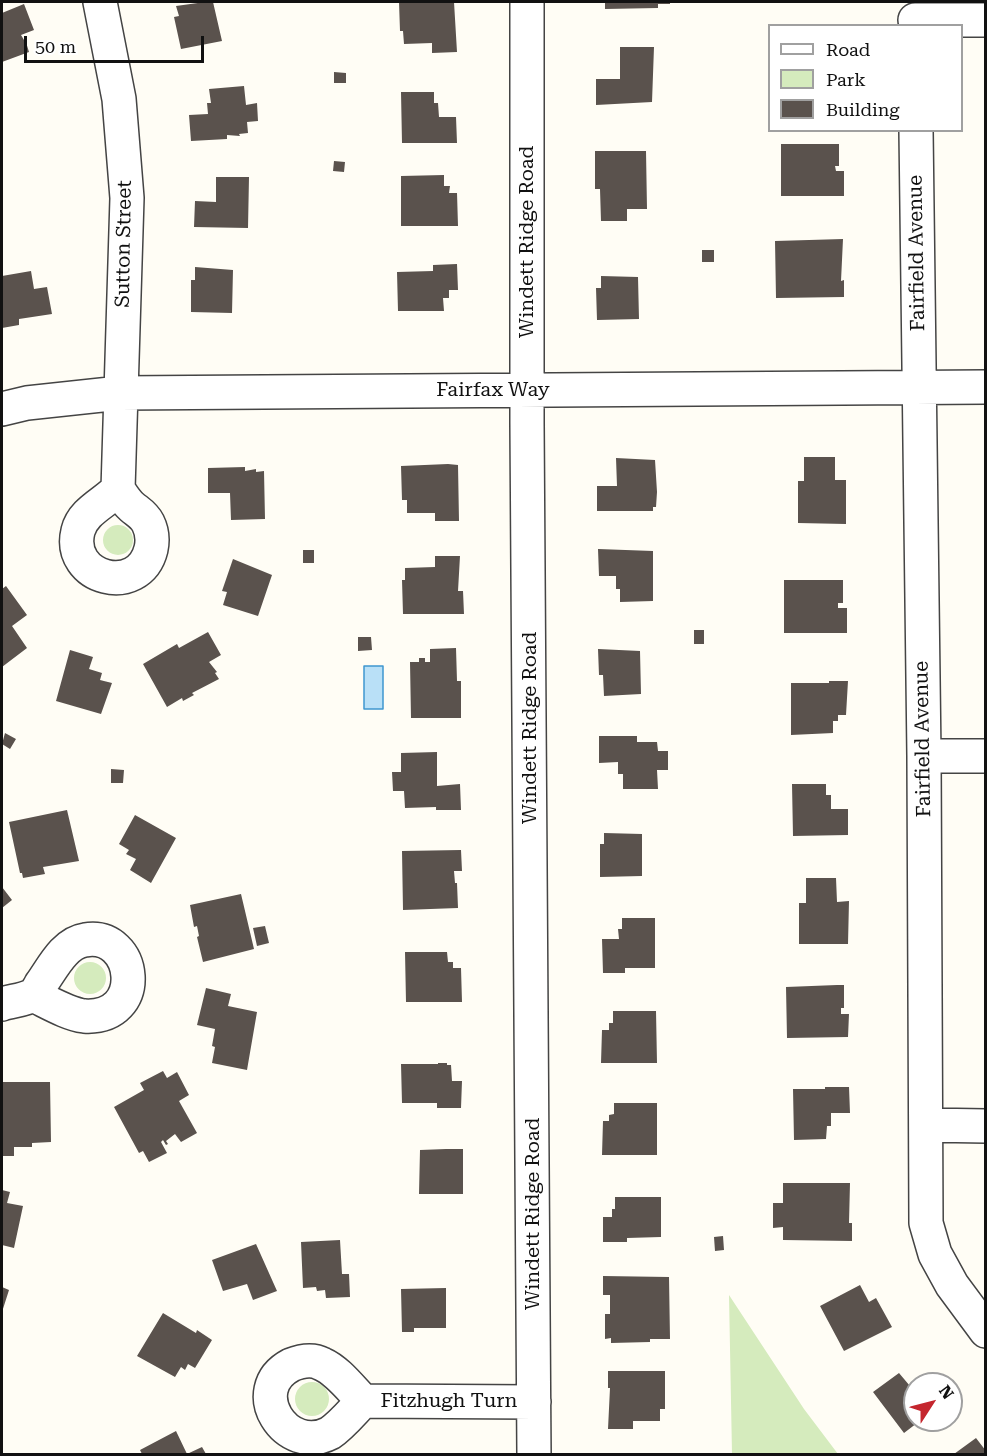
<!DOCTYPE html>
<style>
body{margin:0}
#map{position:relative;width:987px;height:1456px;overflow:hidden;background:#fffdf5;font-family:"Roboto Serif",serif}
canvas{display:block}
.frame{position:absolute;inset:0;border:3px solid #111;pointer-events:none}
.legend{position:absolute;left:768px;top:24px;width:195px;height:108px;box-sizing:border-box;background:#fff;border:2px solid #a0a0a0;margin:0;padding:8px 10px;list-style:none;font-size:18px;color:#111}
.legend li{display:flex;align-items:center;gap:12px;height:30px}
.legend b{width:30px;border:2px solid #a0a0a0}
.north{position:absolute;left:903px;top:1372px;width:60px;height:60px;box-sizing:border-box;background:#fff;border:2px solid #a0a0a0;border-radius:50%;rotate:54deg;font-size:16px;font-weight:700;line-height:24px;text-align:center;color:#111}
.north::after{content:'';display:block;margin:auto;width:21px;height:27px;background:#c4262e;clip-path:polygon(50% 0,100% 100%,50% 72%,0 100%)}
.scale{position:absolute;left:24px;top:36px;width:180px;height:27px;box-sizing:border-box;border:3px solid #111;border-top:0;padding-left:8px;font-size:18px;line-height:21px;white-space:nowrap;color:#111;-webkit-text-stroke:4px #fff;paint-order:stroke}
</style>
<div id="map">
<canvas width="987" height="1456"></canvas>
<div class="frame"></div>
<ul class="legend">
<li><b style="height:8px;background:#fff"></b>Road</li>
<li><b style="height:16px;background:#d5ebbd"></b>Park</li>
<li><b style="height:16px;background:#5a524d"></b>Building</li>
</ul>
<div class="north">N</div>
<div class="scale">50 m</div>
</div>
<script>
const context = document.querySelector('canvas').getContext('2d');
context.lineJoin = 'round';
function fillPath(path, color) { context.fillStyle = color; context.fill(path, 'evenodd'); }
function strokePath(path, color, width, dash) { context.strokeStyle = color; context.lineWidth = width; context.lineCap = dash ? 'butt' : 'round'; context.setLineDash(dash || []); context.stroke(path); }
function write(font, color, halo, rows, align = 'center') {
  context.font = font + ' "Roboto Serif",serif'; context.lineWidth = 6; context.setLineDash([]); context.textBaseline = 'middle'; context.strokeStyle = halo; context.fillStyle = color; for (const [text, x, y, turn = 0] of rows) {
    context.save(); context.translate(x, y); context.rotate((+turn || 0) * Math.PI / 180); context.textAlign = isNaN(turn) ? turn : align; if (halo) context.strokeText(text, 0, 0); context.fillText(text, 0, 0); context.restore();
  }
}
const green = new Path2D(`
 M103 540a15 15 0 1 1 30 0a15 15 0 1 1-30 0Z
 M74 978a16 16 0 1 1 32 0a16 16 0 1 1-32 0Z
 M729 1295 804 1409 838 1454H732Z
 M295 1399a17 17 0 1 1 34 0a17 17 0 1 1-34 0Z`);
const water = new Path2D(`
 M364 666H383V709H364Z`);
const building = new Path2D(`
 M205 2H213L222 41 181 49 174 17 179 16 176 6Z
 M399 2H454L457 52 432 53V43L404 44 403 31H400Z
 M605 2H670V4H658V8L605 9Z
 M24 4 34 30 21 35 24 40 25 39 29 52 2 62V13Z
 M620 47H654L652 102 596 105V79H620Z
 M334 72 346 73V83H334Z
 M244 86 246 105 257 103 258 121 247 122 248 133 239 134 240 136 227 135V139L191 141 189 115 208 114 207 103H211L209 89Z
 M401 92H434V103H438L439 117H456L457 143H402Z
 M781 144H839V166H835L836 171H844V196H781Z
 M595 151H646L647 209H627V221H601L600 189H595Z
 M334 161 345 162 344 172 333 171Z
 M444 175V186H450L449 193H457L458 226H401V176Z
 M216 177H249L248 228 194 227 195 201 216 202Z
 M843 239 841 281 844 280V297L776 298 775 241Z
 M702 250H714V262H702Z
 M457 264 458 290H449V298H443L444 311H398L397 272 433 271V265Z
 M195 267 233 270 232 313 191 312V280H195Z
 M31 271 34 289 47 287 52 314 19 319V325L2 328V276Z
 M601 276 638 277 639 319 597 320 596 288H601Z
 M804 457H835V480H846V524L798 523V481H804Z
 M616 458 655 460 657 492 656 507H653V511H597V486H617Z
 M448 464 458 465 459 521H435V513H407V500H402L401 466Z
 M245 467V471L256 469V472L264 471 265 519 231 520 230 493H208V468Z
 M598 549 653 551V601L620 602V589H616V576H599Z
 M303 550H314V563H303Z
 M435 556H460L458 591H463L464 614H403L402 580H405V568L435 567Z
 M233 559 272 575 258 616 223 605 227 592 222 591Z
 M784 580H843V603H838V608H847V633H784Z
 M6 586 27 615 12 626 27 648 2 667V589Z
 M694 630H704V644H694Z
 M208 632 221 655 209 662 217 672 215 673 219 679 192 693 194 695 183 701 182 698 167 707 143 664 177 644 179 648Z
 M358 637H371L372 650 358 651Z
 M456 648 457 681H461V718H411L410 662H419V658H425V662H430V649Z
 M598 649 640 651 641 694 604 696 603 675H599Z
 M70 650 93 657 89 669 102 673 100 680 112 683 101 714 56 701Z
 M829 681H848L846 715H838V721H833V733L791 735V683H829Z
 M5 733 16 739 10 749 2 744Z
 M599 736H637V742H657L658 751H668V770H657L658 789H623V774H618V762L599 763Z
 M437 752V786L460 784 461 810H436V807L405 808 404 791H393L392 772H401V753Z
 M111 769 124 770 123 783H111Z
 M792 784H826V795H831V809H848V835L793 836Z
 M67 810 79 861 43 867 45 874 23 878 22 873H20L9 822Z
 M135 815 176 838 151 883 130 870 136 859 126 854 129 850 119 844Z
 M604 833 642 834V876L600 877V844H604Z
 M461 850 462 871H454L455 883H457L458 908 403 910 402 851Z
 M806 878H836L837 902 849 901 848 944H799V903H806Z
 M2 887 12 900 2 908Z
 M241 894 254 949 203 962 197 937 199 936 197 926 194 927 190 905Z
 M622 918H655V968H625V973H603L602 939H619L618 929H622Z
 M265 926 269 943 257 946 253 928Z
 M405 952H447L448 962H453V968H461L462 1002H406Z
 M837 985H844V1008H841V1014H849L848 1037 787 1038 786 987Z
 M206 988 231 994 228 1006 257 1012 247 1070 212 1063 215 1047 212 1046 215 1029 197 1025Z
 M613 1011H656L657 1063H601L602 1030H609V1023H613Z
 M438 1063H447V1065H451L452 1081H462L461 1108H437V1103H402L401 1064H438Z
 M163 1071 167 1078 177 1072 189 1095 179 1101 197 1133 181 1142 175 1134 166 1141 168 1144 166 1145 163 1140 161 1142 167 1153 149 1162 143 1151 139 1153 114 1107 144 1090 140 1083Z
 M2 1082H50L51 1142 32 1143V1147H14V1156H2Z
 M825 1087H849L850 1113H831V1126H827L826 1139 794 1140 793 1089H825Z
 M614 1103H657V1155H602L603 1121H609V1115L614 1114Z
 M446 1149H463V1194H419L420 1150Z
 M783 1183H850L849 1223H852V1241L783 1240V1227L773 1228V1203H783Z
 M2 1190 10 1192 7 1203 23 1206 14 1248 2 1245Z
 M615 1197H661V1237L627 1238V1242H603V1217H612V1209H615Z
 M723 1236 724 1250 715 1251 714 1237Z
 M340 1240 342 1274H349L350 1297 326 1298 325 1290 317 1291 316 1287 303 1288 301 1242Z
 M256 1244 277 1291 253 1300 247 1284 223 1291 212 1260Z
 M603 1276 669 1277 670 1339H650V1342L611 1343V1338L605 1339V1314H610V1295H603Z
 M860 1285 869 1302 876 1298 892 1327 844 1351 820 1306Z
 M2 1287 9 1290 2 1312Z
 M446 1288V1328H414V1332H402L401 1289Z
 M163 1313 196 1333 197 1330 212 1340 195 1368 188 1364 185 1370 181 1367 175 1377 137 1356Z
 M608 1371H665V1409H660V1421H633V1429H608L610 1388H608Z
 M899 1373 915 1392V1420H921L904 1433 873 1392Z
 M176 1431 187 1454 202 1447 206 1454H142L140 1450Z
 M976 1438 986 1451V1454H954Z`);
const minor = new Path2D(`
 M100 2 119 99 127 198 118 489C105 503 83 511 78 531 66 579 139 598 151 549 153 540 152 531 148 523 144 515 138 512 132 507 126 502 122 495 118 489
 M527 2V423L534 1454
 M915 20H986
 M916 130 924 756 926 1223 935 1254 952 1285 986 1331
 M2 409 27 403 120 393 986 387
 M924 756H986
 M2 1004C11 1001 25 1000 33 995 36 993 39 988 41 984 52 969 64 943 85 940 137 931 148 1020 84 1016 68 1014 48 1002 33 995
 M926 1125 986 1126
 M363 1401C351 1389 338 1371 322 1364 313 1359 301 1361 291 1365 244 1390 286 1456 330 1433 342 1425 353 1411 363 1401L534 1402`);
const streetNames = [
 ["Windett Ridge Road",527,242,-90],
 ["Sutton Street",124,244,-89],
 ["Fairfield Avenue",917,253,-91],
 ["Fairfax Way",493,390],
 ["Windett Ridge Road",530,728,-90],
 ["Fairfield Avenue",923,739,-91],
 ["Windett Ridge Road",533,1214,-90],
 ["Fitzhugh Turn",449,1401]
];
fillPath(green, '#d5ebbd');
fillPath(water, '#b9e0f7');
strokePath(water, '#3f96cf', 1.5);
fillPath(building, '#5a524d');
strokePath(minor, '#444', 36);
strokePath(minor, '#fff', 33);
write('20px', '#111', '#fff', streetNames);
</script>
